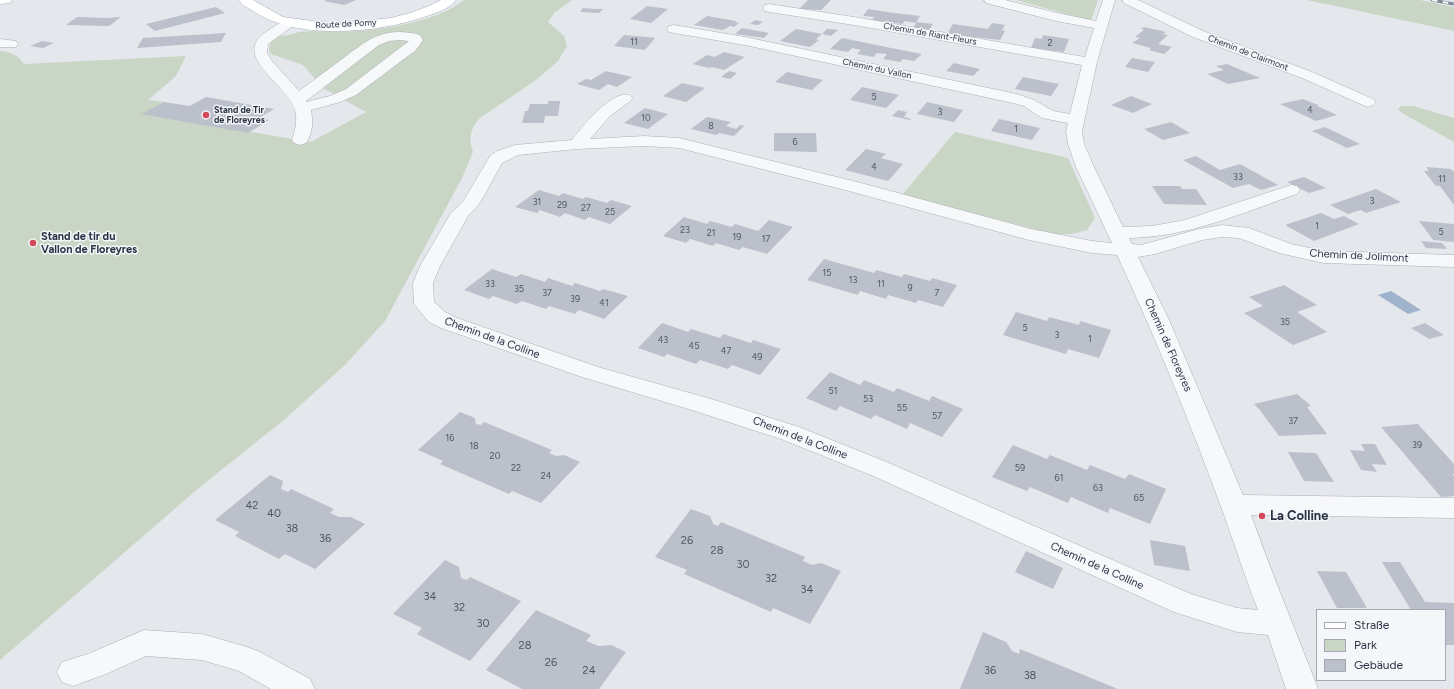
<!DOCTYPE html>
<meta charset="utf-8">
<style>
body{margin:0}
#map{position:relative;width:1454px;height:689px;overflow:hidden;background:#e4e7ec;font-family:Figtree,sans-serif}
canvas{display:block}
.legend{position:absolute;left:1316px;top:609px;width:130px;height:72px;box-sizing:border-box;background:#f4f6f9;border:1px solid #a4a8b1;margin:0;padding:5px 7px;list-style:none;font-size:12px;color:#2b3445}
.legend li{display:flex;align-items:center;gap:8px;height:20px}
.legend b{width:20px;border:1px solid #a4a8b1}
</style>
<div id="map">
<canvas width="1454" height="689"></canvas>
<ul class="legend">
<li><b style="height:5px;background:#fff"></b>Straße</li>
<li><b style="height:11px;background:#c9d6c5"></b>Park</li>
<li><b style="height:11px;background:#bbc0ca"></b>Gebäude</li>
</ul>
</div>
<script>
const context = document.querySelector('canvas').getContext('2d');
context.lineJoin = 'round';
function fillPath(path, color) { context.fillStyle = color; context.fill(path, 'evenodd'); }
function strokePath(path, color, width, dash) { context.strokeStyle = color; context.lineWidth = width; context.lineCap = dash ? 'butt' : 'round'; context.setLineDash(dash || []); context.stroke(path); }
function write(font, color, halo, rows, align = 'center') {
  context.font = font + ' Figtree,sans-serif'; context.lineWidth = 3; context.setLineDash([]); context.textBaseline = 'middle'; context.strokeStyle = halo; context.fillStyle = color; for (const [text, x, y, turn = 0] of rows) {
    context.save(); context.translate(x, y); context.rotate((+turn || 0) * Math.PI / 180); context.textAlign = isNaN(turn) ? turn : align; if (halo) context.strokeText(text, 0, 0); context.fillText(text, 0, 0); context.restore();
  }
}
const green = new Path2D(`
 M464 0H572L555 12 548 22 564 36 567 46 558 61 536 80 480 118C470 129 468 139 473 152L462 178 385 321 345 365 285 419 200 487 0 660V51C9 51 19 56 24 64L186 56 176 76 148 100 164 102 142 114 311 142 366 112 323 88 303 65 271 54C266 46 272 39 280 36 283 35 286 36 289 35 293 34 297 32 301 32 314 30 328 32 341 32 376 31 436 23 464 0Z
 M1016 0H1098L1091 21Z
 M1307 0H1420L1454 7V31Z
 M1401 106H1413L1454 118V142L1402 113 1398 109Z
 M955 132 1068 158 1095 218 1087 230 1071 234H1054L902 195Z`);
const water = new Path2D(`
 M1391 291 1421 310 1408 314 1378 295Z`);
const building = new Path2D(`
 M326 0H356L344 5 324 1Z
 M808 0H831L821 10 799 9Z
 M647 6 668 9 651 23 630 19Z
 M216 7 225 13 155 31 146 24Z
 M583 8 594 9H603L599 13 580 12Z
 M868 9 894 13 920 16 916 23 905 21 902 24 872 20 874 17 863 16Z
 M707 16 736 21 735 22 739 23 734 27 730 26 723 30 694 25Z
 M77 17 106 18 121 17 109 26 66 25Z
 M755 20 763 22 758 25 750 24Z
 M917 22 933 24 929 30 913 28Z
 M992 23 1005 25 1002 30 1005 31 1000 40 947 34 953 24 988 29Z
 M1144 27 1166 32 1163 34 1168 35 1158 44 1172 47 1164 54 1149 50 1151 48 1132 43 1140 38 1135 37 1144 30 1141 29Z
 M742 28 769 33 764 38 735 34Z
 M796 29 822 34 827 29 838 30 831 36 822 34 816 39 819 40 810 47 780 41Z
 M226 33 221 42 137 48 143 38Z
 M624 35 648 37 655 38 645 50 614 46Z
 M1043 35 1069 39 1064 52 1031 48 1035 38 1042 39Z
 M842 38 896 49 922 54 914 61 903 59 900 62 883 59 887 54 877 53 873 57 857 54 861 50 852 48 848 52 830 49Z
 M42 41 54 43 43 48 30 46Z
 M724 52 745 57 724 70 712 67 709 68 693 64 707 55 715 57Z
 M1132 58 1155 62 1148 72 1125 67Z
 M954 63 980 69 973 76 946 71Z
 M1227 64 1260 78 1228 84 1207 74 1224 70 1216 66Z
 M606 71 632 77 617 87 608 84 599 90 577 84 586 79 591 80Z
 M729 71 737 73 730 79 721 77Z
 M787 72 823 80 812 90 775 82Z
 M1023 77 1059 84 1051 96 1015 89Z
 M682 83 705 88 686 102 663 96Z
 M862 87 899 95 886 108 850 100Z
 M1131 96 1152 104 1133 113 1111 105Z
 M206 97 274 109 259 118 269 120 248 133 141 114 164 102 190 106Z
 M1303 99 1318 105 1317 106 1337 115 1316 121 1280 104Z
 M548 101H560L558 116H545L544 123H522L525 111H528L530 104H548Z
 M927 102 963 110 954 122 917 114Z
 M645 108 668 114 648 129 624 123Z
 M898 110 907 112 904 117 911 119 910 120 892 116Z
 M707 117 731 122 726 126 736 129 740 125 744 126 734 136 719 133 716 135 691 129Z
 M999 119 1040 128 1032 140 991 131Z
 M1171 122 1190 133 1163 140 1144 129Z
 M1325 127 1360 144 1347 148 1312 131Z
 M774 133H816L817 152 774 151Z
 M866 149 886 154 881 158 903 164 888 181 845 170Z
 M1196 156 1220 170 1240 164 1278 185 1261 190 1249 184 1233 188 1183 160Z
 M1426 167 1451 169 1454 172V205L1440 186H1436L1424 171H1429Z
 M1304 177 1326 188 1309 193 1287 182Z
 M1152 186H1180L1182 189H1196L1207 205 1164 204Z
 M1376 189 1401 202 1366 213 1361 210 1348 214 1330 205Z
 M539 190 559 196 563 193 583 199 586 197 607 203 611 200 632 206 610 224 589 217 585 220 565 213 560 217 540 210 537 213 515 207Z
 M1321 213 1334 219 1344 216 1359 224 1314 241 1285 225Z
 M684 217 707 224 710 221 732 227 735 224 758 231 769 220 793 227 767 254 743 247 739 250 716 243 713 246 690 239 686 243 663 236Z
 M1419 221 1454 224V242L1433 240Z
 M1421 241 1442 243 1447 249 1426 248Z
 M824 259 874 273 876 270 902 277 904 274 930 281 932 278 957 285 943 307 918 300 916 303 888 295 886 299 860 291 858 295 807 280Z
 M492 269 516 277 521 274 545 282 548 278 572 286 575 283 600 291 603 289 628 296 604 319 579 310 575 314 549 306 546 309 522 301 517 304 493 296 489 299 464 290Z
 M1284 285 1317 305 1297 312 1327 332 1293 345 1244 313 1263 306 1249 297Z
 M1016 312 1047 321 1049 317 1079 325 1080 321 1111 330 1099 358 1068 349 1066 354 1003 335Z
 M662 323 688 332 691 329 720 338 723 334 751 343 753 340 781 349 760 375 732 365 728 369 700 360 696 364 667 354 664 357 638 348Z
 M1425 323 1444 335 1429 339 1411 328Z
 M830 372 860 385 864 380 894 392 897 388 929 401 932 396 963 409 942 437 910 423 907 429 875 415 871 419 840 406 836 411 806 398Z
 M1297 394 1311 406 1307 407 1327 434 1279 436 1259 409 1254 404Z
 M460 412 475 418 476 424 481 425 484 422 552 450 549 453 556 456 564 455 580 462 541 503 512 491 509 494 440 464 443 461 418 450Z
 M1418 424 1454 464V474H1452L1454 476V496L1441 497 1381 427Z
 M1361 444H1375L1387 465 1372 464 1377 472 1361 470 1350 450 1365 451Z
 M1013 445 1047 459 1050 455 1087 470 1090 465 1125 479 1129 474 1166 489 1150 524 1110 508 1108 513 1071 497 1068 503 1030 487 1027 491 992 477Z
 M1288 452 1316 453 1334 482 1304 481Z
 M270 475 283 481 281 489 288 492 291 489 334 509 330 513 339 517H351L365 524 315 569 285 554 279 559 235 536 239 532 215 520Z
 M691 509 710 516 713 524 718 526 721 522 805 557 803 561 812 565 821 563 841 571 810 624 773 608 771 612 684 574 687 570 655 557Z
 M1150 540 1185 546 1190 571 1154 565Z
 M1026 551 1063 568 1053 589 1015 572Z
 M445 560 459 567 461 578 467 580 470 577 521 601 470 661 417 634 422 628 393 614Z
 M1382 562H1400L1425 602 1454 603V645H1445V610H1411Z
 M1317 571 1346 572 1367 608H1337Z
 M536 610 591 635 586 641 599 646 611 645 626 652 599 689H522L486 670Z
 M983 632 1006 642 1012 651 1019 654 1020 649 1118 689H960Z`);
const minor = new Path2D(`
 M984 0H1005L1057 13 1096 21 1103 0H1115L1097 62 1082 131 1084 144 1094 167 1123 227 1152 226 1185 220 1291 185 1297 186 1300 190 1297 194C1242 213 1188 237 1129 238L1132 244 1141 245 1199 229 1222 225 1249 228 1291 244 1324 251 1454 255V267L1324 263 1279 253 1239 238 1222 237 1202 240 1155 254 1138 257 1170 322 1243 495 1454 498V518L1251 515C1272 574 1296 631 1318 689H1286L1268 635 1237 632 1174 612 871 475 781 439 695 411 582 377 441 328 429 322 414 304 413 283 420 266 451 213 464 200 490 156 497 151 515 145 572 140C583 126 611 90 630 95L633 98 630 101 610 116 590 139 644 136 679 138 861 183 1031 229 1092 241 1112 243 1076 167 1068 144 1066 131 1068 123 1042 118 1024 106 1013 103 745 45 674 33 669 32 667 29 669 26 674 25 745 37 1017 94 1034 100 1053 111 1070 114 1082 65 854 25 769 12 765 11 763 8 765 5 769 4 854 17 1085 57 1094 28 1056 21 986 3ZM644 146 679 148 849 191 1029 240 1092 253 1117 255C1155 336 1189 420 1220 504 1233 539 1244 575 1258 610L1237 608 1191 594 889 463 799 427 711 399 598 367 457 318 445 312 434 302 433 283 440 266 468 216 480 203 502 163 518 155 577 149Z
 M1122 0H1138L1203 31 1312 72 1373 99 1376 102 1373 105 1368 107 1363 105 1302 78 1193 37 1124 3Z
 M290 19 295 20 297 23 268 44 267 53 272 61 299 91C313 81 327 70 341 60 369 39 384 26 420 35L423 40 416 50 356 95 340 102 311 110C313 122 313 133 306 143L300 145 294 143 292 140C295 130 298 121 295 110 289 86 230 56 266 32 273 27 282 21 290 19ZM399 40 409 41 346 89 330 96 306 102V101L379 45 389 41Z
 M0 39 16 41 18 44 16 47H0Z
 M144 630 202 634 247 647 258 651 310 679 315 689H271L239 671 202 660 146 656 106 674 73 686 62 682 57 672 62 662 88 654Z`);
const major = new Path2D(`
 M0 0H12L10 3 0 4Z
 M239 0H253L283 17 319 22 342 23 391 18 410 13 429 6 441 0H456C451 8 436 13 427 16 379 33 297 41 253 11 248 8 242 5 239 0Z`);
const rail = new Path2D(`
 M1432 0 1454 4`);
const markers = [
 [206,115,4,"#d1495b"],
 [33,243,4,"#d1495b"],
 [1262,516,4,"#d1495b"]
];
const farStreetnames = [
 ["Route de Pomy",346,24,-3],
 ["Chemin de Riant-Fleurs",930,34,10],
 ["Chemin de Clairmont",1248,53,21],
 ["Chemin du Vallon",877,69,12]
];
const numberNames = [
 ["11",634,42],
 ["2",1050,43],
 ["5",874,97],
 ["4",1310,110],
 ["3",940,112],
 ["10",646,118],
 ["8",711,126],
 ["1",1016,129],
 ["6",795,142],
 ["4",874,167],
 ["33",1238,177],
 ["11",1442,179],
 ["3",1372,201],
 ["31",537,202],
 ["29",562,205],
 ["27",586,208],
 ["25",610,212],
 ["1",1317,226],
 ["23",685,230],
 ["5",1441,232],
 ["21",711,233],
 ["19",737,237],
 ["17",766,239],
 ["15",827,273],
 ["13",853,280],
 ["33",490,284],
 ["11",881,284],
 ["9",910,288],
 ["35",519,289],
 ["37",547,293],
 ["7",937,293],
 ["39",575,299],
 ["41",604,303],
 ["35",1285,322],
 ["5",1025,328],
 ["3",1057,335],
 ["1",1090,339],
 ["43",663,340],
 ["45",694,346],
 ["47",726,351],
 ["49",757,357],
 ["51",833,391],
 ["53",868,399],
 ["55",902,408],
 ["57",937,416],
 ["37",1293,421],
 ["16",450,438],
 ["39",1417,445],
 ["18",474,446],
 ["20",495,456],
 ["22",516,468],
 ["59",1020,468],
 ["24",546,476],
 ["61",1059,478],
 ["63",1098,488],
 ["65",1139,498]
];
const farPoinames = [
 ["Stand de Tir",214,110],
 ["de Floreyres",214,120]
];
const poiNames = [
 ["Stand de tir du",41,237],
 ["Vallon de Floreyres",41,250]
];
const streetNames = [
 ["Chemin de Jolimont",1359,256,3],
 ["Chemin de la Colline",492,338,20],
 ["Chemin de Floreyres",1168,345,66],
 ["Chemin de la Colline",800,438,21],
 ["Chemin de la Colline",1097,566,24]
];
const nearNumbernames = [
 ["42",252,506],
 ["40",274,514],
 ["38",292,529],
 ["36",325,539],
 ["26",687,541],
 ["28",717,551],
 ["30",743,565],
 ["32",771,579],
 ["34",807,590],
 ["34",430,597],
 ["32",459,608],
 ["30",483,624],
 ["28",525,646],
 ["26",551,663],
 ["24",589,671],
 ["36",990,671],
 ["38",1030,676]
];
const nearPoinames = [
 ["La Colline",1270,516]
];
fillPath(green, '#c9d6c5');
fillPath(water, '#9fb4cc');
fillPath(building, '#bbc0ca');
strokePath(minor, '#a9aeb7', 1);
strokePath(major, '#a3abb8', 1);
fillPath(minor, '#f7f8fa');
fillPath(major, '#fff');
strokePath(rail, '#7d8696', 3);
strokePath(rail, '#f4f6f9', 2, [5.5]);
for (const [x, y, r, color] of markers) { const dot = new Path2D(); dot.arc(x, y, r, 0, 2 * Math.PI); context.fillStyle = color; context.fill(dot); strokePath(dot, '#f4f6f9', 1.5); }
write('9px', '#2b3445', '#f4f6f9', farStreetnames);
write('9px', '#4f5766', null, numberNames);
write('bold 9px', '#2b3445', '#f4f6f9', farPoinames, 'left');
write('bold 11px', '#2b3445', '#f4f6f9', poiNames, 'left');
write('11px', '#2b3445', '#f4f6f9', streetNames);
write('11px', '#4f5766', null, nearNumbernames);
write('bold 13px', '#2b3445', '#f4f6f9', nearPoinames, 'left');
</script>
